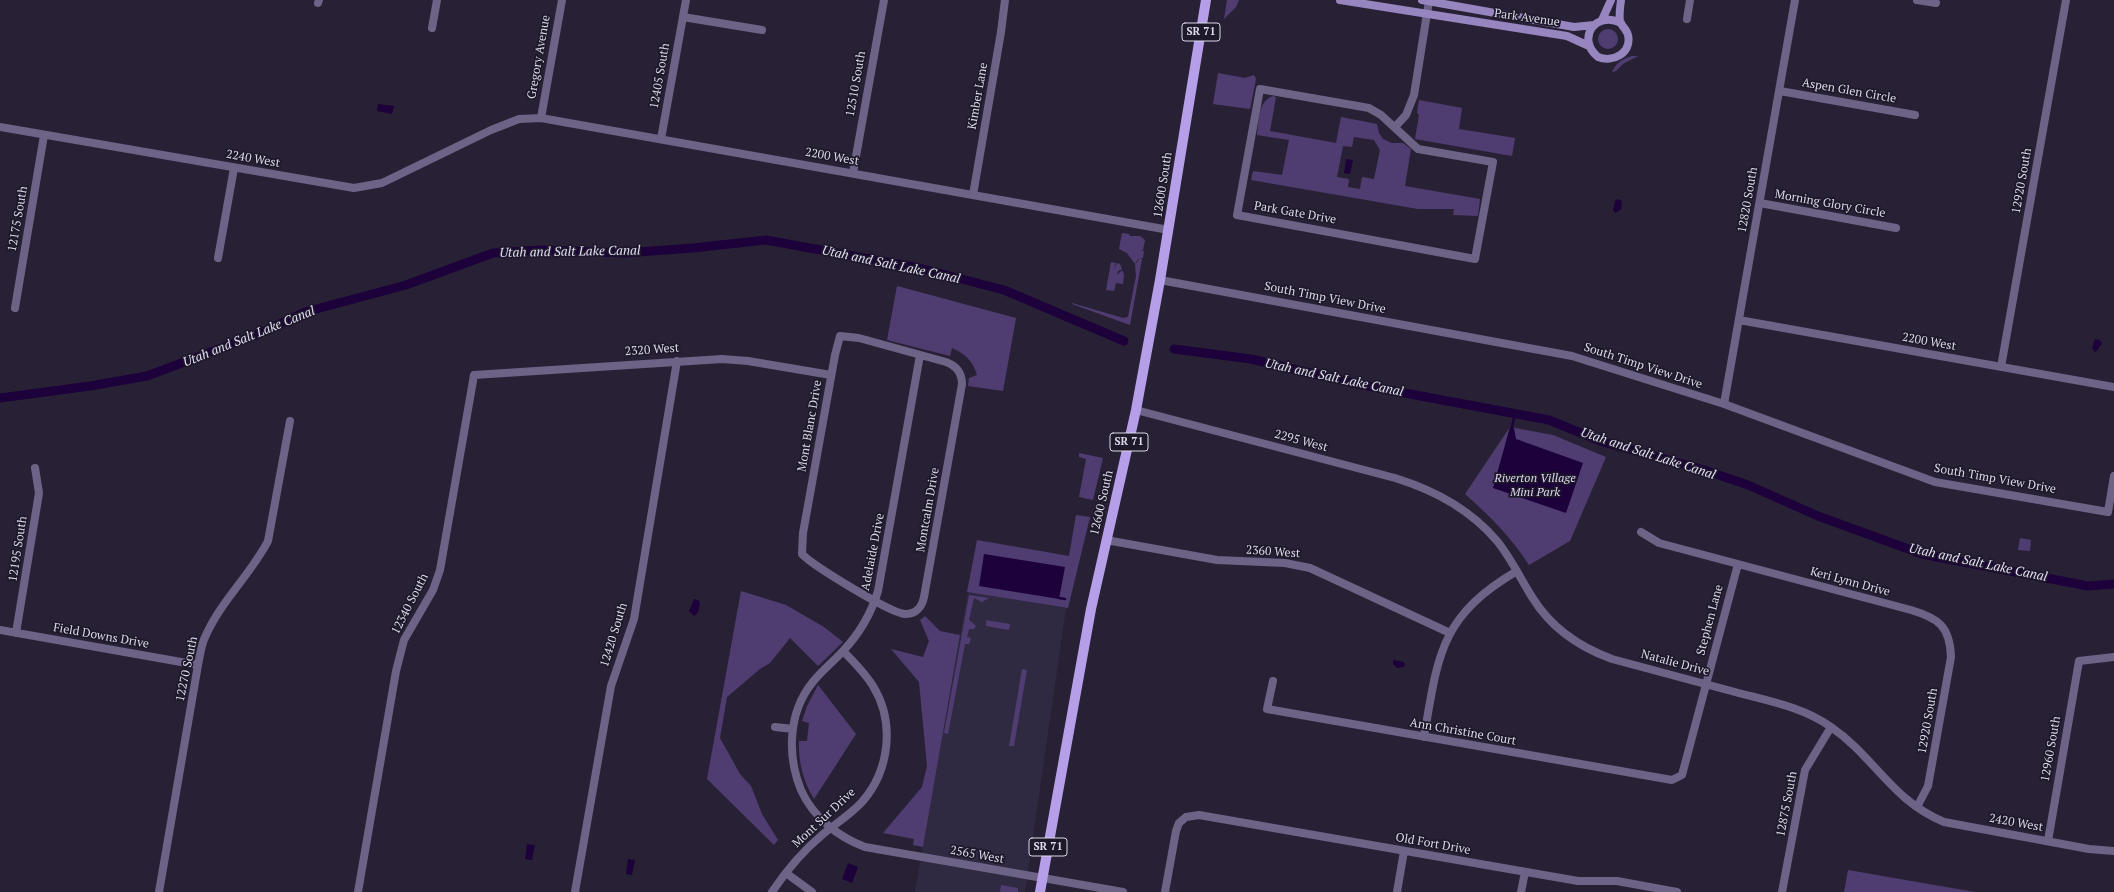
<!DOCTYPE html>
<style>
body{margin:0}
canvas{display:block;background:#282135}
</style>
<canvas width="2114" height="892"></canvas>
<script>
const context = document.querySelector('canvas').getContext('2d');
context.lineJoin = 'round';
function fillPath(path, color) { context.fillStyle = color; context.fill(path, 'evenodd'); }
function strokePath(path, color, width, dash) { context.strokeStyle = color; context.lineWidth = width; context.lineCap = dash ? 'butt' : 'round'; context.setLineDash(dash || []); context.stroke(path); }
function write(font, color, halo, rows, align = 'center') {
  context.font = font + ' "PT Serif",serif'; context.lineWidth = 3.5; context.setLineDash([]); context.textBaseline = 'middle'; context.strokeStyle = halo; context.fillStyle = color; for (const [text, x, y, turn = 0] of rows) {
    context.save(); context.translate(x, y); context.rotate((+turn || 0) * Math.PI / 180); context.textAlign = isNaN(turn) ? turn : align; if (halo) context.strokeText(text, 0, 0); context.fillText(text, 0, 0); context.restore();
  }
}
const built = new Path2D(`
 M968 592 1066 608 1025 892H915Z`);
const green = new Path2D(`
 M1227 0H1239L1236 7 1224 19Z
 M1598 39a10 10 0 1 1 20 0a10 10 0 1 1-20 0Z
 M1632 56H1638L1623 64 1616 71 1612 72C1616 63 1622 59 1632 56Z
 M1218 73 1245 78 1254 75 1256 79 1250 109 1213 104Z
 M1273 96 1276 97 1270 131 1336 143 1341 117 1377 124 1379 133 1383 139 1392 143H1403L1411 149 1405 186 1480 199 1478 216 1453 215 1454 209H1418L1251 180 1253 171 1282 175 1289 140 1257 135C1259 121 1258 101 1273 96ZM1354 137 1374 140 1380 150 1374 179 1362 177 1360 189 1348 187 1349 179 1337 177 1343 146 1352 147Z
 M1419 100 1462 108 1459 129 1515 138 1512 156 1415 139 1419 115 1417 113Z
 M1122 233 1129 234 1130 236H1140L1145 240 1143 250H1140L1144 251 1143 258 1138 259 1135 264 1127 253 1119 249Z
 M1139 259H1142L1130 325 1072 304V303L1123 318 1128 317 1136 276 1135 265Z
 M1111 262 1116 263 1114 269 1117 263 1120 264 1122 269 1118 271 1117 275 1122 270 1124 274 1123 284 1116 283 1114 291 1106 290Z
 M897 286 1016 318 1003 391 968 386 969 378 977 375C973 362 967 355 954 349L952 348 950 356 887 340Z
 M1510 427 1553 435 1606 457 1570 541 1529 565C1511 537 1490 516 1465 494Z
 M1079 453 1103 458 1093 500 1079 497 1086 459 1079 457Z
 M1076 515 1090 517 1068 608 967 592 977 540 1069 556Z
 M2020 538 2031 540 2030 551 2018 550Z
 M741 591 786 605 824 627 843 642 818 666 790 638 770 663 760 669 727 697 720 738 740 774 751 786 762 814 778 840 774 845 707 779Z
 M969 595 989 598 982 602 974 598 969 620 976 626 974 629H969L967 637 971 638 969 644H965L948 734 944 733Z
 M925 616 940 631 960 635 923 847 913 845 914 839 883 833 922 787 927 766 919 682 891 649 923 657 929 641 920 620Z
 M986 620 1010 624 1009 630 986 626Z
 M1022 669 1027 670 1014 746H1009Z
 M818 685 856 734 814 799C803 781 798 761 799 741H807L809 723 802 721 807 706Z
 M1848 870 1975 892H1844Z
 M1001 885 1018 888V892H1000Z`);
const water = new Path2D(`
 M378 104 394 106 392 114 377 111Z
 M1346 159 1353 160 1350 174 1344 173Z
 M1617 199 1622 201 1621 210 1615 213 1613 210 1615 201Z
 M2095 339 2100 340 2102 343 2097 351 2095 352 2092 348Z
 M1510 427 1514 428 1516 439 1583 463 1566 513 1493 488Z
 M984 554 1065 567 1059 599 979 586Z
 M694 599 698 600 700 603 698 613 694 616 689 611Z
 M1393 660 1404 662 1405 664 1404 667 1397 668 1393 664Z
 M527 844 535 845 532 860 525 859Z
 M628 859 635 860 632 875 626 874Z
 M848 863 858 867 852 883 842 879Z`);
const stream = new Path2D(`
 M1512 427 1515 414
 M1059 598 1065 599`);
const canal = new Path2D(`
 M1174 349 1251 359 1362 385 1549 420 1603 442 1701 469 1748 485 1818 516 1922 554 2088 586 2114 584
 M0 398 90 386 147 376 256 335 305 312 406 285 493 253 542 250 625 253 693 248 766 240 919 268 1004 290 1124 341`);
const street = new Path2D(`
 M1917 0 1936 3
 M318 3 319 0
 M683 17 762 30
 M1687 19 1690 0
 M432 28 437 0
 M1260 89 1369 108 1381 115 1418 149 1493 162 1475 259 1237 215Z
 M1780 91 1915 115
 M541 118 562 0
 M0 127 354 188 382 183 491 130 519 119 541 118 1169 230
 M1395 127 1406 115 1414 95 1429 1
 M661 139 686 0
 M853 173 884 0
 M973 195 1001 32 1005 0
 M1760 203 1896 228
 M218 258 234 168
 M1160 280 1572 356 1724 404 1935 482 2108 512 2114 476
 M15 308 44 135
 M1739 320 2114 387
 M840 336 859 338 946 362C957 366 962 373 962 384L924 597C922 607 916 614 906 614 893 615 812 565 802 554L803 533 835 355Z
 M920 355 878 591C871 614 860 633 843 651 833 662 821 671 812 683 788 713 787 756 801 790 813 817 838 837 865 847L1123 892
 M2001 367 2066 0
 M1724 404 1795 0
 M1136 410 1395 478C1434 490 1470 509 1497 541 1511 558 1520 578 1532 597 1551 628 1579 647 1612 659 1653 670 1694 681 1735 692 1768 701 1803 707 1831 727 1875 757 1891 800 1944 822L2089 849 2114 851
 M1641 532 1659 543 1911 610C1938 618 1950 626 1951 657L1928 786 1917 807
 M1106 540 1217 560 1285 563 1310 568 1450 633
 M0 630 198 665
 M16 633 39 493 35 468
 M1273 681 1267 709 1672 780 1682 775 1738 564
 M775 727 793 729
 M1424 737C1438 655 1440 616 1517 571
 M2048 841 2079 661 2114 657
 M786 873 812 892
 M159 892 198 665C200 656 201 644 206 635 221 601 251 574 268 541L290 421
 M358 892 396 671 404 640 433 590 440 570 474 375 722 359 748 361 831 375
 M575 892 611 686 634 619 677 361
 M772 892C786 871 803 851 822 835 835 824 850 815 862 802 890 770 895 722 873 686 865 673 854 662 843 651
 M1165 892 1176 831 1179 823 1186 817 1199 815 1578 881H1617L1677 892
 M1397 892 1404 851
 M1521 892 1525 872
 M1782 892 1805 770 1831 727`);
const secondary = new Path2D(`
 M1340 0 1567 36 1589 46
 M1422 0 1574 27 1594 25
 M1602 20 1611 0
 M1621 23C1595 10 1576 39 1598 57 1613 63 1632 53 1628 35 1627 30 1622 26 1620 22 1619 15 1620 7 1621 0`);
const primary = new Path2D(`
 M1040 892 1091 609 1136 410 1160 280 1206 0`);
const shields = [
 [1201,32,38],
 [1129,442,38],
 [1048,847,38]
];
const shieldNames = [
 ["SR 71",1201,32],
 ["SR 71",1129,442],
 ["SR 71",1048,847]
];
const streetNames = [
 ["Park Avenue",1527,18,8],
 ["Gregory Avenue",539,57,-80],
 ["12405 South",660,76,-80],
 ["12510 South",856,84,-80],
 ["Aspen Glen Circle",1849,91,10],
 ["Kimber Lane",978,96,-80],
 ["2200 West",832,157,10],
 ["2240 West",253,159,10],
 ["12920 South",2022,181,-80],
 ["12600 South",1163,185,-81],
 ["12820 South",1748,200,-80],
 ["Morning Glory Circle",1830,204,10],
 ["Park Gate Drive",1295,213,10],
 ["12175 South",18,219,-80],
 ["South Timp View Drive",1325,298,11],
 ["2200 West",1929,342,10],
 ["2320 West",652,350,-4],
 ["South Timp View Drive",1643,366,18],
 ["Mont Blanc Drive",810,426,-80],
 ["2295 West",1301,441,15],
 ["South Timp View Drive",1995,479,10],
 ["12600 South",1102,503,-77],
 ["Montcalm Drive",928,510,-80],
 ["12195 South",18,549,-81],
 ["Adelaide Drive",873,552,-79],
 ["2360 West",1273,552,4],
 ["Keri Lynn Drive",1850,582,15],
 ["12340 South",410,604,-63],
 ["Stephen Lane",1710,620,-75],
 ["12420 South",614,635,-73],
 ["Field Downs Drive",101,636,10],
 ["Natalie Drive",1675,663,15],
 ["12270 South",187,669,-78],
 ["12920 South",1928,721,-80],
 ["Ann Christine Court",1463,732,10],
 ["12960 South",2051,749,-80],
 ["12875 South",1787,804,-79],
 ["Mont Sur Drive",824,818,-43],
 ["2420 West",2016,823,10],
 ["Old Fort Drive",1433,844,10],
 ["2565 West",977,855,10]
];
const parkNames = [
 ["Riverton Village",1535,479],
 ["Mini Park",1535,493]
];
const waterNames = [
 ["Utah and Salt Lake Canal",570,252,-1],
 ["Utah and Salt Lake Canal",891,265,12],
 ["Utah and Salt Lake Canal",249,337,-22],
 ["Utah and Salt Lake Canal",1334,378,12],
 ["Utah and Salt Lake Canal",1648,454,18],
 ["Utah and Salt Lake Canal",1978,563,12]
];
fillPath(built, '#302942');
fillPath(green, '#4f3d71');
fillPath(water, '#1c013a');
strokePath(stream, '#1c013a', 2.5);
strokePath(canal, '#1c013a', 9);
strokePath(street, '#6d6386', 8);
strokePath(secondary, '#9685be', 8);
strokePath(primary, '#b69fe9', 10);
for (const [x, y, w] of shields) { const box = new Path2D(); box.roundRect(x - w / 2, y - 9, w, 18, 3); context.fillStyle = '#1e182b'; context.fill(box); strokePath(box, '#dcd9e7', 1); }
write('bold 11px', '#dcd9e7', null, shieldNames);
write('12px', '#dcd9e7', '#1e182b', streetNames);
write('italic 12px', '#ddd7ee', '#1e182b', parkNames);
write('italic 13px', '#e4def4', '#1e182b', waterNames);
</script>
